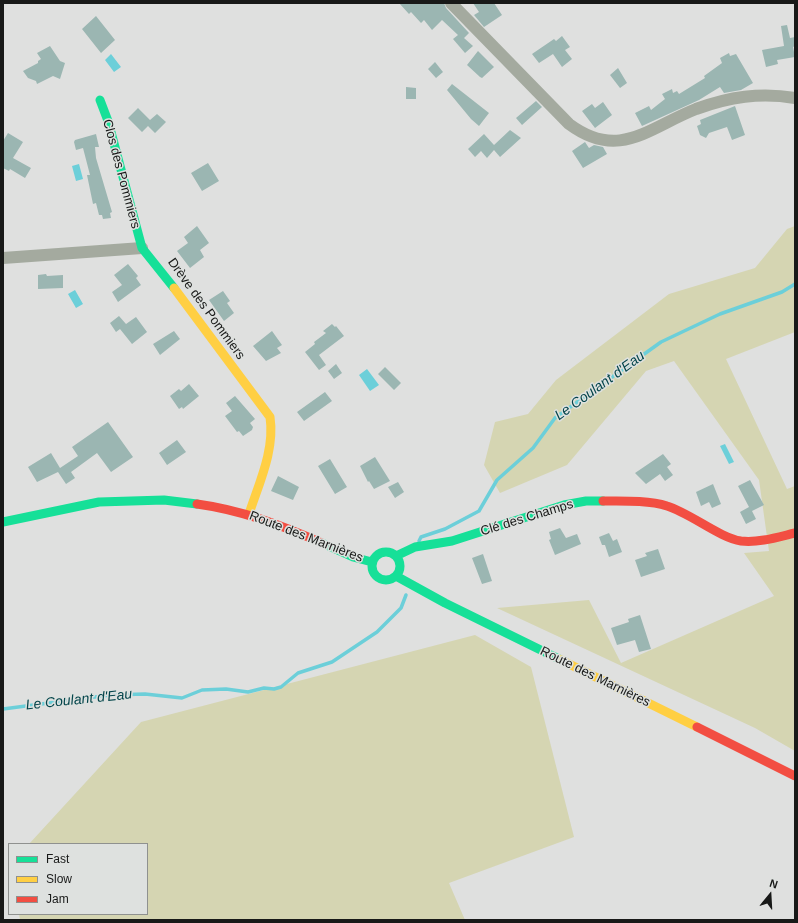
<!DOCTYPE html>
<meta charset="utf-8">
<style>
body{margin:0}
#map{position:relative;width:798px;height:923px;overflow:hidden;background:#dfe0df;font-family:Helvetica,sans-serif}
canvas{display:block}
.frame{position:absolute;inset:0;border:4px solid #181918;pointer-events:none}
.legend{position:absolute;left:8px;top:843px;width:140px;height:72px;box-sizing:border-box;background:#dee1df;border:1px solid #8f918f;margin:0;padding:5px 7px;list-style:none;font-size:12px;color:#181918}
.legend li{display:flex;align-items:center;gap:8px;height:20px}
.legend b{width:20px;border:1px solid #8f918f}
.north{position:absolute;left:750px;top:875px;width:40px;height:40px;-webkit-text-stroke:3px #dee1df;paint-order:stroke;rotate:18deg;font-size:11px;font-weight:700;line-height:16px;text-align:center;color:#181918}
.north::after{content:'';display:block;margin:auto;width:14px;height:18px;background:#181918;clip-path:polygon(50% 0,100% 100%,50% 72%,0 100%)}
</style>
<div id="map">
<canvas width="798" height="923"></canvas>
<div class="frame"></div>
<ul class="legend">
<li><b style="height:5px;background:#16e098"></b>Fast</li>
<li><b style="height:5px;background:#ffcf43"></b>Slow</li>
<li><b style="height:5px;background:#f24e42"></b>Jam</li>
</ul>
<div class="north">N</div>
</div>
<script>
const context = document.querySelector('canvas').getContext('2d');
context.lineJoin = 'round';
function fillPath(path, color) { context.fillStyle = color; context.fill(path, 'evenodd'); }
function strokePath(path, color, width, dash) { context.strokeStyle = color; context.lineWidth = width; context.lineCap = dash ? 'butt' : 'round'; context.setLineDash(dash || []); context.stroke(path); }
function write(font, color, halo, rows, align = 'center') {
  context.font = font + ' Helvetica,sans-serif'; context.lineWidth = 3; context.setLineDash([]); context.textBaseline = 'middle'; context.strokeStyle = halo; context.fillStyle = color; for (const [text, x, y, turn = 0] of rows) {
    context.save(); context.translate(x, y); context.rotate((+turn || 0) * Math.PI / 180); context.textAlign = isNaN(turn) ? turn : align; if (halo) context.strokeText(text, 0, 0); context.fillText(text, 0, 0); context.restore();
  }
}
const green = new Path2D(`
 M795 226V332L726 359 787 489 795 486V751L755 728 497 608 589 600 621 663 774 596 744 553 769 551 759 480 674 361 646 371 567 465 500 493 484 465 495 422 528 414 556 380 669 294 755 268 787 229Z
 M475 635 531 667 574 837 449 883 465 920H20L19 914H147V844H29L141 722Z`);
const water = new Path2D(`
 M111 54 121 67 114 72 105 60Z
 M79 164 83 179 76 181 72 166Z
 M75 290 83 304 76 308 68 294Z
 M367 369 379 385 370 391 359 375Z
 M725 444 734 462 729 464 720 446Z`);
const stream = new Path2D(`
 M419 541 421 537 445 529 479 511 497 480 533 448 555 418 661 342 720 314 782 292 795 284
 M3 709 110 695 145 694 182 698 202 690 226 689 248 692 264 688 274 689 281 687 298 673 332 662 377 632 401 608 406 595`);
const building = new Path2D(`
 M399 3H444L446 8 469 33 464 38 473 46 465 53 453 39 458 35 442 20 432 30 424 20 421 23 411 12 409 14Z
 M473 3H494L502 15 484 27 474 15 479 12Z
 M96 16 115 40 101 53 82 29Z
 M787 25 790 38 795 37V46L793 47 795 57 777 60 778 64 766 67 762 50 784 46 781 26Z
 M562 36 570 47 565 50 572 59 562 67 553 54 539 63 532 54 554 39 556 41Z
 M50 46 60 61 65 63 60 79 53 76 37 84 36 81 28 78 23 71 38 63V61L41 59 37 53Z
 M478 51 494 67 482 78 480 77 467 65Z
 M729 53 730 56 736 54 753 83 741 90 724 93 720 87 699 100 642 126 635 113 649 106 651 110 665 99 662 94 672 89 673 93 677 91 679 94 705 78 704 76 722 63 720 58Z
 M435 62 443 72 436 78 428 69Z
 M618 68 627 83 620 88 610 75Z
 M452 84 489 113 479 126 471 119 447 90Z
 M406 87 416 88V99H406Z
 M536 101 542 107 522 125 516 118Z
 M603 102 612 115 595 128 582 111 592 104 595 108Z
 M735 106 745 135 732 140 727 127 709 133 706 138 700 135 697 126 701 124 700 120Z
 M138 108 150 120 157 114 166 122 155 133 148 126 142 132 128 118Z
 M510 130 521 138 500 157 494 150 487 158 481 151 475 157 468 149 484 134 494 145Z
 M8 133 23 142 13 158 31 168 25 178 10 169 9 171 3 168V141Z
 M96 134 99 147H95L96 158 112 212 110 213 111 218 103 219 102 215H99L96 203 93 204 87 175H90L83 148 76 150 74 142 75 140Z
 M585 142 589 148 594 145 603 147 607 154 583 168 572 151Z
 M208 163 219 181 202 191 191 173Z
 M197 226 209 243 200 250 204 257 190 268 177 251 188 243 184 237Z
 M128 264 138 276 136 278 141 285 118 302 112 292 122 285 114 275Z
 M46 274 47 276 63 275V288L38 289V275Z
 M223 291 230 301 227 303 234 313 224 321 209 300Z
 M119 316 126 324 136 317 147 332 132 344 120 329 116 332 110 323Z
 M332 324 335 327 336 326 344 336 319 355 326 365 319 370 305 352 315 344 314 342 326 333 323 331Z
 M174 331 180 339 160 355 153 344Z
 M272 331 282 345 277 348 281 353 266 361 253 346Z
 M336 364 342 373 334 379 328 371Z
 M385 367 401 383 394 390 378 374Z
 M189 384 199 396 183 409 182 407 179 409 170 396 179 389 181 391Z
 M325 392 332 401 304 421 297 412Z
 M235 396 255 419 250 423 253 427 252 430 243 436 239 431 237 432 225 416 232 411 226 403Z
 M108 422 133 457 111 472 97 453 71 472 75 478 66 484 58 472 37 482 28 467 51 453 60 468 78 456 72 447Z
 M177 440 186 452 167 465 159 453Z
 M663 454 671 464 667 467 673 475 665 481 660 474 646 484 635 473Z
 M375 457 390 481 374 489 369 481 368 482 360 466Z
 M330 459 347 487 335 494 318 466Z
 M278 476 299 487 293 500 271 491Z
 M750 480 764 505 752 511 756 519 746 524 740 512 749 507 738 486Z
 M398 482 404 492 395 498 388 487Z
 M713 484 721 504 712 508 709 502 701 506 696 492Z
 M560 528 566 538 577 534 581 544 555 555 549 540 551 539 549 532Z
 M609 533 613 541 617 539 622 552 609 557 605 545H602L599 537Z
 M658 549 665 569 641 577 635 560 647 556 645 553Z
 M483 554 492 581 482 584 472 558Z
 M640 615 651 649 639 652 635 640 617 645 611 628 629 622 628 619Z`);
const street = new Path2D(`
 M451 3 569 124C619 161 648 128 696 109 729 97 760 92 795 98
 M3 258 142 248`);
const fast = new Path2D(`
 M100 100 108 121 142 248 174 288
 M3 522 99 502 164 500 197 504
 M322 543 353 557 372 562
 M372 566a14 14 0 1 1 28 0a14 14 0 1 1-28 0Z
 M396 556 415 547 452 541 564 505 586 501H603
 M396 576 445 603 559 659`);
const slow = new Path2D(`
 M174 288 270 417C275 450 259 483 249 514
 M559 659 697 727`);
const jam = new Path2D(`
 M603 501C622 501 649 500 667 506 690 513 720 538 741 541 759 543 778 537 795 533
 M197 504C241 510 281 525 322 543
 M697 727 795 776`);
const streetNames = [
 ["Clos des Pommiers",121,174,75],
 ["Drève des Pommiers",206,309,54],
 ["Clé des Champs",527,518,-17],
 ["Route des Marnières",306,537,21],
 ["Route des Marnières",595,677,26]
];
const waterNames = [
 ["Le Coulant d'Eau",600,386,-36],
 ["Le Coulant d'Eau",79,700,-6]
];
fillPath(green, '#d5d5b2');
fillPath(water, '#6ccfd9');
strokePath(stream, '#6ccfd9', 3.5);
fillPath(building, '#9bb6b2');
strokePath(street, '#a4aa9f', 12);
strokePath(fast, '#16e098', 9);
strokePath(slow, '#ffcf43', 9);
strokePath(jam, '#f24e42', 9);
write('13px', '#181918', '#dee1df', streetNames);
write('italic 14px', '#03444a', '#dee1df', waterNames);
</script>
